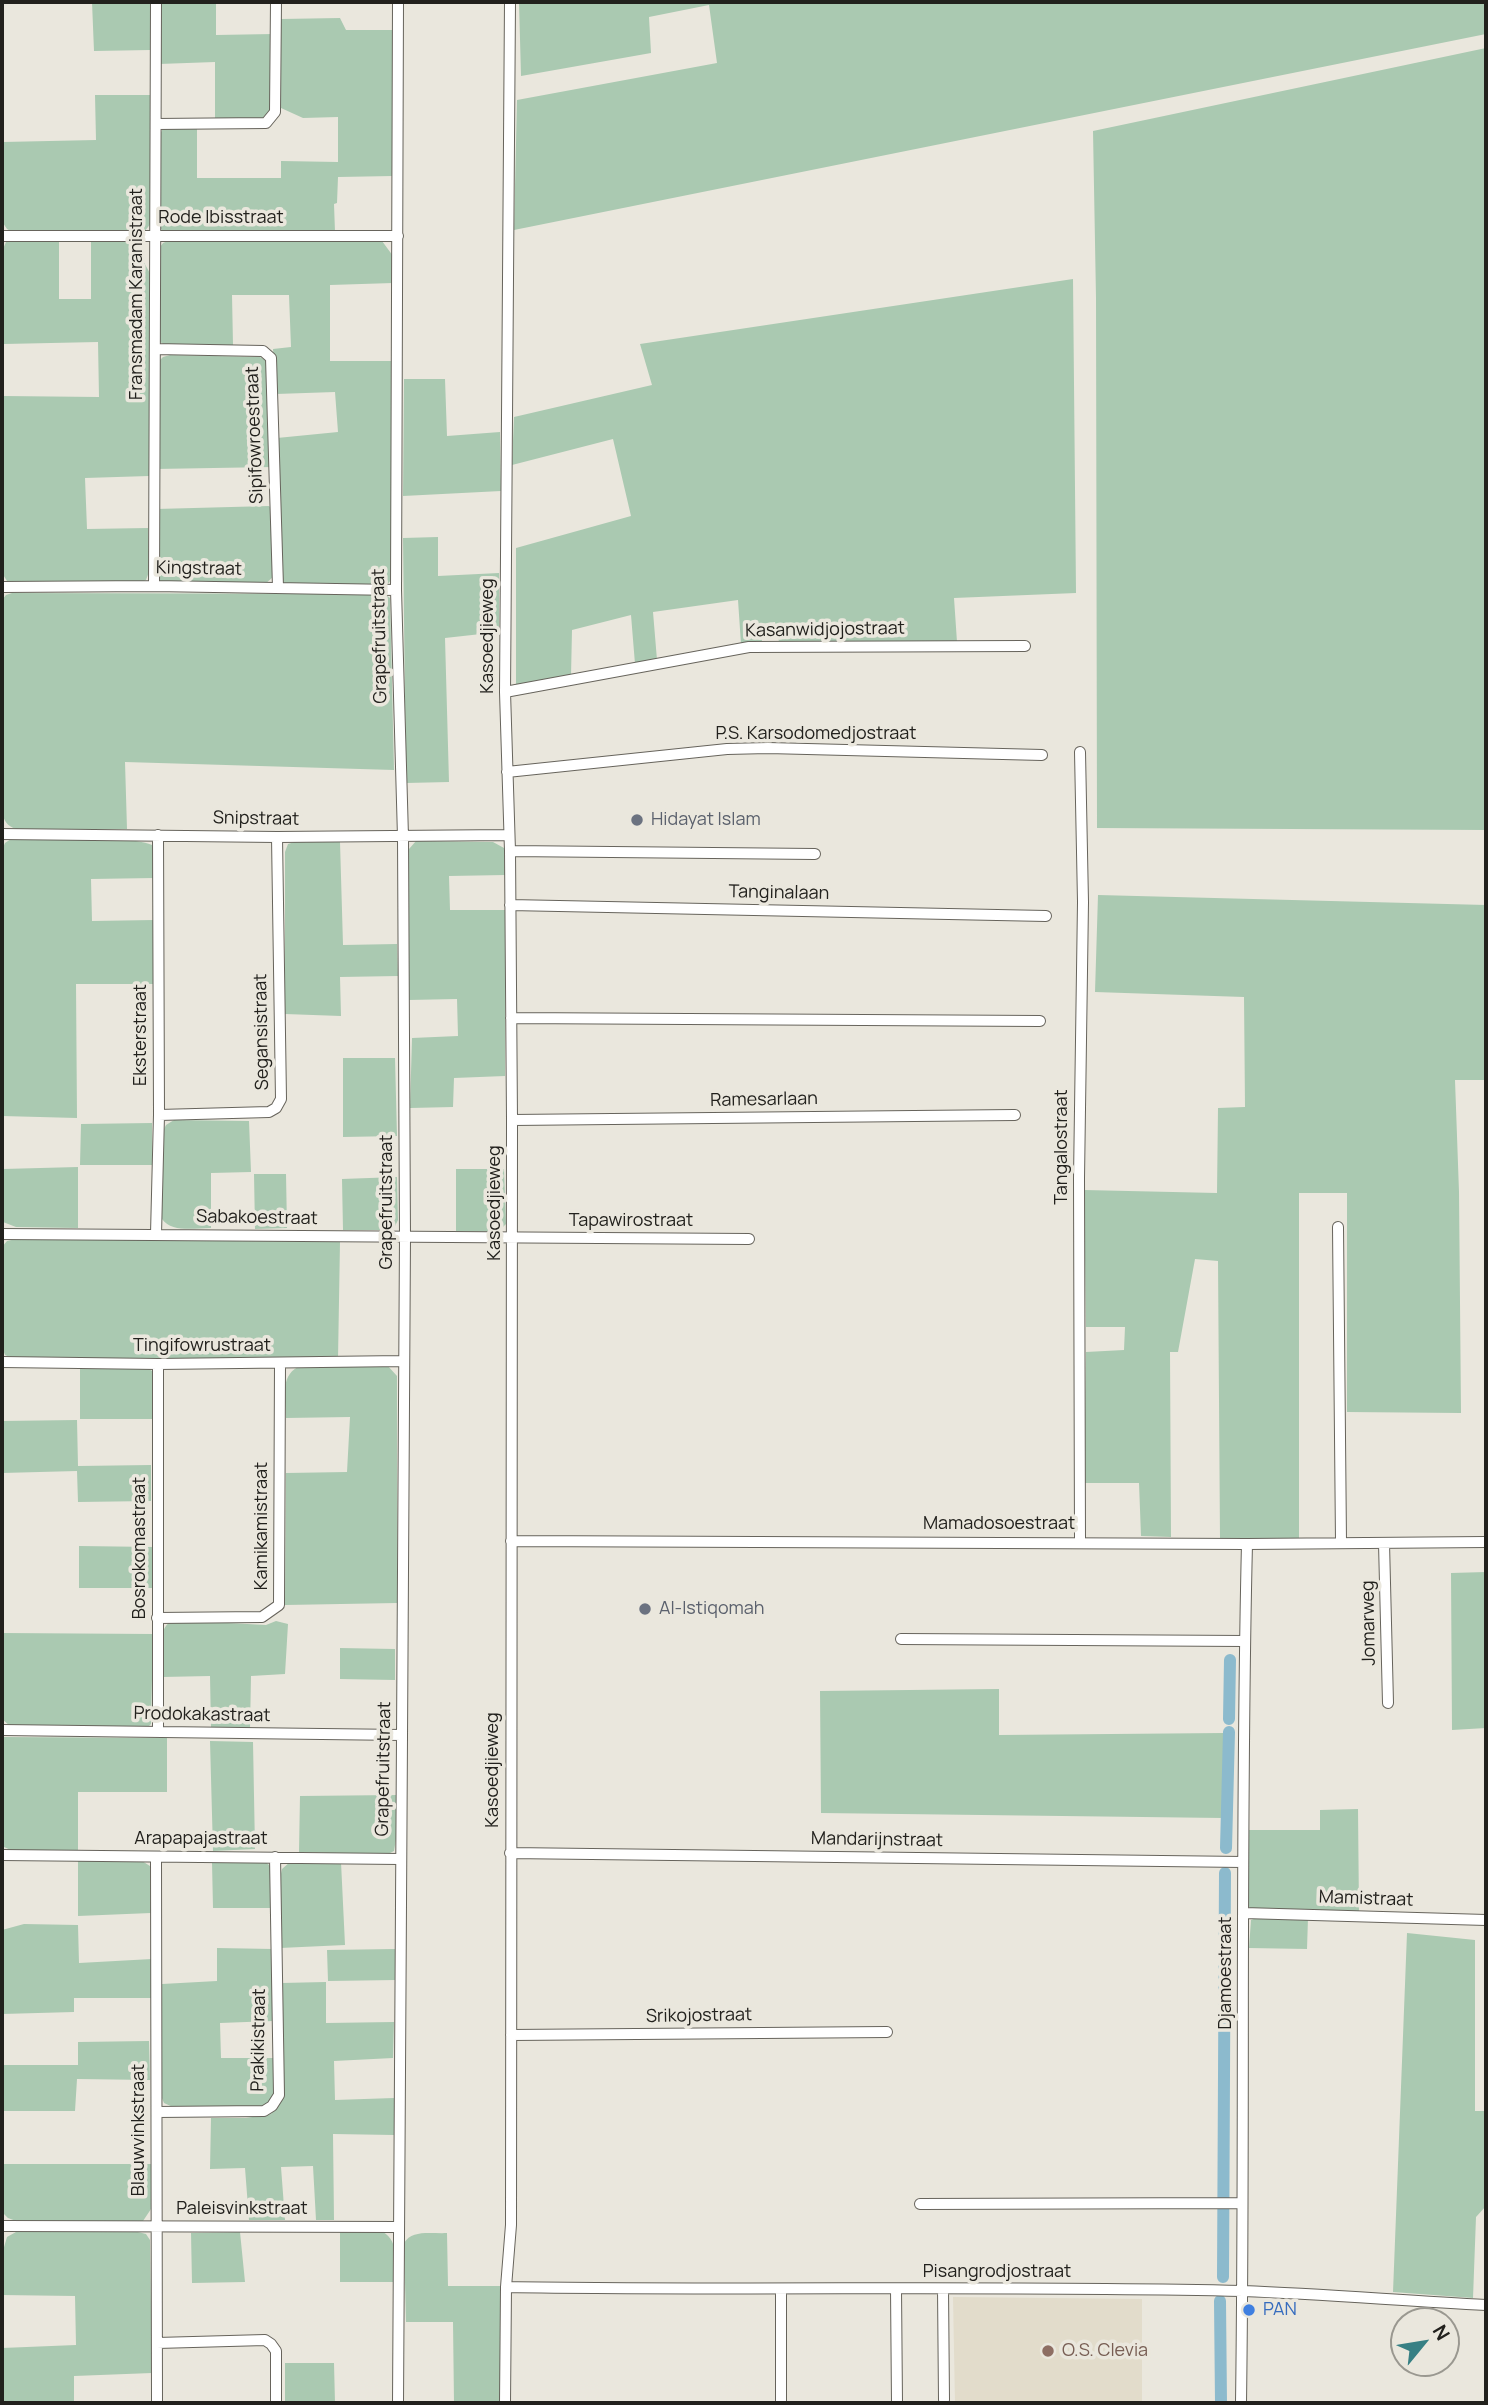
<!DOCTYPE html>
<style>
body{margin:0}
#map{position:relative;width:1488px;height:2405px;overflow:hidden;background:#eae7dd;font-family:Manrope,sans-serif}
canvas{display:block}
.frame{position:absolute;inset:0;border:4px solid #22211d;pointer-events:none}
.north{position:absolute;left:1390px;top:2307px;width:70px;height:70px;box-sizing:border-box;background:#eae7dd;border:2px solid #9a9890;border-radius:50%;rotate:60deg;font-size:19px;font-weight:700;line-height:28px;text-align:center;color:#22211d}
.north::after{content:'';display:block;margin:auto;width:24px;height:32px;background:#378084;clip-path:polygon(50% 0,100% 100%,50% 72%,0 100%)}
</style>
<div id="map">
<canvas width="1488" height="2405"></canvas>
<div class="frame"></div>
<div class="north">N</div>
</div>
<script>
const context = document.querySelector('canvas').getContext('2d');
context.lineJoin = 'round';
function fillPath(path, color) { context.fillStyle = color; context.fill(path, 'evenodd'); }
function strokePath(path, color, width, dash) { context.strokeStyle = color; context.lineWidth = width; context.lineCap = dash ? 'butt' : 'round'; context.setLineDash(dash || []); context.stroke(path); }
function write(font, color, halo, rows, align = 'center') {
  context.font = font + ' Manrope,sans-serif'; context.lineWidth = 7; context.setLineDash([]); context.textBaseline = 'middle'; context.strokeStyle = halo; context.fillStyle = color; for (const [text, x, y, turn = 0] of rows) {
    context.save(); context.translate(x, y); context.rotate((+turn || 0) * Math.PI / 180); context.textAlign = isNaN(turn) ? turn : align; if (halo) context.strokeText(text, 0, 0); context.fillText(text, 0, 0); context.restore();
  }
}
const built = new Path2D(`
 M953 2297 1142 2299V2403H955Z`);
const green = new Path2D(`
 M92 2H150V50L94 51Z
 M160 2H216V35L273 34V106L266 116 261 120 215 119V62L159 64Z
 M519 2H1486V34L514 230 517 100 717 63 709 5 649 17 651 53 521 76Z
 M340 18 346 30H393V176L338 177 337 203 334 204 335 232H164L158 226 159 137 162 130 170 126 197 128V178H281V161L338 162V117L303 118 281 108V19Z
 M1486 48V830L1097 828 1096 298 1093 131Z
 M95 95H151L152 222 144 232 14 233 7 229 3 223V142L96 140Z
 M14 239 59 241V299H91V242L126 241 142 259 151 275 149 476 85 478 87 529 148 528 149 572 146 580 140 583 16 584 7 581 2 573 3 396 99 397 98 342 4 344 3 249 6 242Z
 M291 239 382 241 393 256V283L330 285V361H392V572L391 580 387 585 284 583 281 578 277 438 338 432 335 392 276 394 273 349 291 347 289 295H232L233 345H165L160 342 158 250 163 243 170 240Z
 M1073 279 1076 593 954 598 957 642H779L775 622 761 624 762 642 741 644 738 600 653 612 657 660 635 664 631 615 572 630 571 676 516 686V548L631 516 613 439 512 465 514 417 652 385 640 344Z
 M170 355 260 357 267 361 272 467 155 469 158 362 163 357Z
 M404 379H445L447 436 500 432 501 491 403 496Z
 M269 506 273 511V577L264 585 160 581 156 576V509Z
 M438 537V576L499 573V632L445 638 449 782 406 783 403 538Z
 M12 593 384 594 390 598 394 770 125 762 127 829H16C7 826 4 821 2 812V600L6 595Z
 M11 839C40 839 132 834 154 846V878L91 879 92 921 154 920 155 984H76L77 1118 2 1116V850L5 843Z
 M298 841 340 842 343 945 397 944 398 976 340 977 341 1016 285 1014V852L288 844Z
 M416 841 493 842 504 848 505 875 449 876 450 910H505V1076L454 1078 453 1107 410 1108 412 1038 458 1036 457 999 408 1000 409 849Z
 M1098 895 1486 905V1080H1455L1459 1192 1461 1413 1347 1412V1193H1299V1539H1220L1218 1261 1195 1259 1178 1352H1170L1171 1537 1141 1536 1139 1483H1084L1086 1352 1124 1350 1125 1327H1086L1084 1190 1217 1193 1218 1108 1245 1107 1244 997 1095 992Z
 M343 1058H395L397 1136 343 1137Z
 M174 1120 249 1121 251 1172 211 1173V1228C195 1228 172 1233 162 1219V1133L166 1125Z
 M152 1123V1165H80L81 1124Z
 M78 1167V1228L16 1227 3 1222V1169Z
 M456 1169H504L506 1224 498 1232 456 1231Z
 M254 1174H286L287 1228 255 1229Z
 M397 1177 398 1220 395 1226 389 1230H343L342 1179Z
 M16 1239 340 1242 338 1359H14L5 1355 2 1347V1247L7 1241Z
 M387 1365 397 1376V1603L285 1605 286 1473 347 1472 350 1417 286 1418C286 1401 279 1377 298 1367Z
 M80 1367H147L152 1371 154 1419H80Z
 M77 1420 78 1466 151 1465V1501L78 1502 77 1471 2 1473V1421Z
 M79 1546 154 1547 153 1588H79Z
 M1486 1572V1728L1452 1730 1451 1573Z
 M172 1620 266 1625 276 1621 288 1624 285 1674 251 1676 250 1729 211 1728 210 1676 162 1677C161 1658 155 1632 172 1620Z
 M2 1633 153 1634 151 1724 147 1728 10 1726 2 1719Z
 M340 1648 395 1649V1680L340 1679Z
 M999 1689V1735L1224 1733 1223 1818 821 1813 820 1691Z
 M4 1737 167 1738V1792H78V1851H13L4 1847 2 1842Z
 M210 1741 253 1742 255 1849 213 1851Z
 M396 1795V1839L394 1851 386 1855 299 1852 300 1796Z
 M1358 1809 1359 1912 1250 1908 1247 1904 1248 1830H1320V1810Z
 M78 1860 142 1861 150 1866 151 1913 78 1916Z
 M265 1861 272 1868 273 1908H213L212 1862Z
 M290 1862H341L345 1945 280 1948V1878L282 1869Z
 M1256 1918H1308L1307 1949 1249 1948 1251 1920Z
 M24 1924 78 1925 79 1963 152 1959 151 1998H74V2012L2 2014V1930Z
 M1407 1933 1475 1940V2111H1486V2206L1476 2217 1473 2298 1393 2292Z
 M217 1948 273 1949V2021L220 2023 221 2058H274C275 2077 281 2094 263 2107L175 2108 164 2103 161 2096 162 1984 217 1981Z
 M395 1949 396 1980 328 1981 327 1950Z
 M326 1982V2023L394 2022 393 2058 334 2061 335 2100 394 2098V2135L333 2134 334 2220H316L313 2166 281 2167 285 2220H249L245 2168 210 2169 211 2118H246L271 2114 282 2097 281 1983Z
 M149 2041 150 2080 77 2079 75 2111H2V2065H78V2042Z
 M2 2164H151V2209L143 2221H16L8 2218 2 2212Z
 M130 2230 146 2234 150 2240 152 2373 74 2376V2403H2V2348L76 2345 75 2296 2 2295V2254L7 2237 16 2232Z
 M240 2232 245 2282 192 2283 191 2233Z
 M340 2232H383C400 2242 395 2264 395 2282H340Z
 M447 2233 448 2286H503L502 2403H454L453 2322H406L404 2243C412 2229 432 2234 447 2233Z
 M285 2363H334L335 2403H285Z`);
const canal = new Path2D(`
 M1229 1719 1230 1660
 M1226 1848 1229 1732
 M1223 2277 1225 1873
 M1220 2301 1221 2403`);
const minor = new Path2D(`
 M156 124 266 123 275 112 276 2
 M2 236H398
 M155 349 263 351 271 358 278 587
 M154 586 156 2
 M2 587 154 586 396 590
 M505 692 749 647 1025 646
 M1080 752 1083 902 1079 1178 1080 1541
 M507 772 727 749 768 748 1042 755
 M2 834 277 837 509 835
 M510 851 815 854
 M510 905 1046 916
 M511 1018 1040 1021
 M159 1115 269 1112 276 1108 281 1099 277 837
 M512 1120 1015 1115
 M1338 1227 1341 1542
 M2 1234 749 1239
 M156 1234 159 1115 158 835
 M2 1362 158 1364 403 1361
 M158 1364V1732
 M511 1541 1247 1544 1486 1542
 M1384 1543 1388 1703
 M157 1618 262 1617 279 1605 280 1363
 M901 1639 1245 1641
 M2 1730 402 1735
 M510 1853 1243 1862
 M2 1855 400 1859
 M156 1857 157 2403
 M1244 1913 1486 1920
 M511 2035 887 2032
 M157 2112 264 2111 272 2106 279 2095 275 1857
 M920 2204 1241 2203
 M2 2226 398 2227
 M506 2287C752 2291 997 2285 1243 2291 1324 2294 1405 2301 1486 2305
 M896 2289 897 2403
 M943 2289 944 2400
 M781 2290V2403
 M157 2343 265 2340 271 2344 276 2351V2403
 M398 2403 405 1237 403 837 396 590 398 2
 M505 2403 506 2287 511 2225 512 1120 510 851 505 692 510 2
 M1241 2403C1245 2117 1240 1830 1247 1544`);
const markers = [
 [637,820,7,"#6b7280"],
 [645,1609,7,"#6b7280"],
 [1249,2310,7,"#3f7fe0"],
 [1048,2351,7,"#8d6e63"]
];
const streetNames = [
 ["Rode Ibisstraat",221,218],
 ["Fransmadam Karanistraat",137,294,-90],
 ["Sipifowroestraat",255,435,-92],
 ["Kingstraat",199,569,1],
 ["Kasanwidjojostraat",825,630,-1],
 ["Grapefruitstraat",380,636,-91],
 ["Kasoedjieweg",488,636,-90],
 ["P.S. Karsodomedjostraat",816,734],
 ["Snipstraat",256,819,1],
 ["Tanginalaan",779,893,1],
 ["Segansistraat",262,1032,-91],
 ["Eksterstraat",141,1035,-90],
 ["Ramesarlaan",764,1100,-1],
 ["Tangalostraat",1062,1147,-90],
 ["Grapefruitstraat",387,1202,-90],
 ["Kasoedjieweg",495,1203,-90],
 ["Sabakoestraat",257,1218,1],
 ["Tapawirostraat",631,1221],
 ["Tingifowrustraat",202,1346],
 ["Mamadosoestraat",999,1524],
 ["Kamikamistraat",262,1526,-90],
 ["Bosrokomastraat",140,1548,-90],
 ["Jomarweg",1369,1623,-91],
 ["Prodokakastraat",202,1715,1],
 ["Grapefruitstraat",384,1769,-89],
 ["Kasoedjieweg",493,1770,-90],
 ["Arapapajastraat",201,1839],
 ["Mandarijnstraat",877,1840,1],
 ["Mamistraat",1366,1899,2],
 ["Djamoestraat",1226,1973,-90],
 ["Srikojostraat",699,2016,-1],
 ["Prakikistraat",259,2040,-89],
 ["Blauwvinkstraat",139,2130,-90],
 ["Paleisvinkstraat",242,2209],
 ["Pisangrodjostraat",997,2272]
];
const worshipNames = [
 ["Hidayat Islam",651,820],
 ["Al-Istiqomah",659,1609]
];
const shopNames = [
 ["PAN",1263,2310]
];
const educationNames = [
 ["O.S. Clevia",1062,2351]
];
fillPath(built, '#e2dccb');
fillPath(green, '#aac9b1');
strokePath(canal, '#8cbacd', 12);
strokePath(minor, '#67645c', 12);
strokePath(minor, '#fff', 10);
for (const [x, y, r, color] of markers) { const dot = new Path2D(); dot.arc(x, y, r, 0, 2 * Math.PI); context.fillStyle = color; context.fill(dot); strokePath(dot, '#eae7dd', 2.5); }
write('18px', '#22211d', '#eae7dd', streetNames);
write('18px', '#5b616d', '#eae7dd', worshipNames, 'left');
write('18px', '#366cbe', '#eae7dd', shopNames, 'left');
write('18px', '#785e54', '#eae7dd', educationNames, 'left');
</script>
